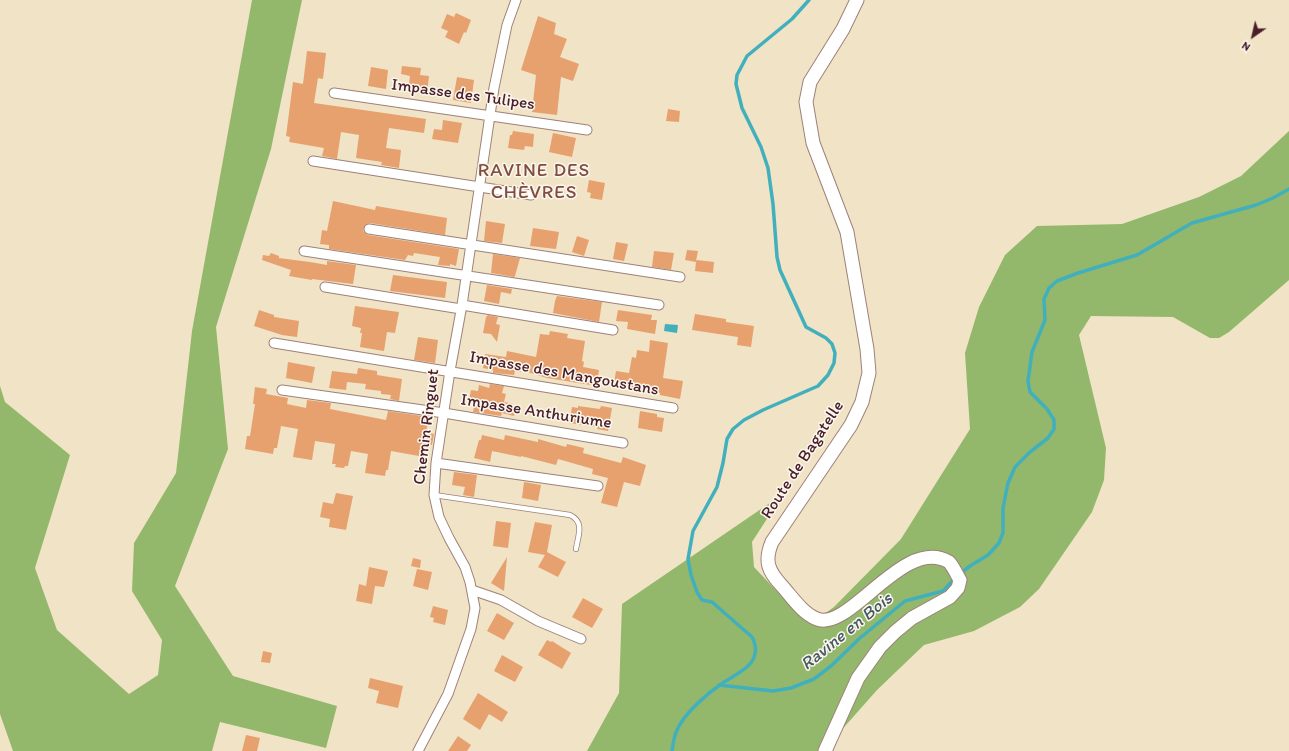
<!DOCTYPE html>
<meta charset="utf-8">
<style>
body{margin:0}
#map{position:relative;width:1289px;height:751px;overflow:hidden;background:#f1e3c6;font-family:Itim,sans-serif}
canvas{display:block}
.north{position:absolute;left:1233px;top:16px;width:40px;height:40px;-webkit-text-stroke:3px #fbf7ec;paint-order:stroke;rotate:214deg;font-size:11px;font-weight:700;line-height:16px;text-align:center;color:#4a1f2b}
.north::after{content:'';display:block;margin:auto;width:14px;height:18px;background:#4a1f2b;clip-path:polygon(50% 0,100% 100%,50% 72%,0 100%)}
</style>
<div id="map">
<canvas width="1289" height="751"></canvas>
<div class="north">N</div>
</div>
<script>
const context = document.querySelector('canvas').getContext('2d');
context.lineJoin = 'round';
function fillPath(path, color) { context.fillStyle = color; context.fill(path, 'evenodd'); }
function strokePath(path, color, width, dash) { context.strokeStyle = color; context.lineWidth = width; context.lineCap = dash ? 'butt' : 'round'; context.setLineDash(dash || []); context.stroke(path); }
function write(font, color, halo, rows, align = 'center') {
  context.font = font + ' Itim,sans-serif'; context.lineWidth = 3; context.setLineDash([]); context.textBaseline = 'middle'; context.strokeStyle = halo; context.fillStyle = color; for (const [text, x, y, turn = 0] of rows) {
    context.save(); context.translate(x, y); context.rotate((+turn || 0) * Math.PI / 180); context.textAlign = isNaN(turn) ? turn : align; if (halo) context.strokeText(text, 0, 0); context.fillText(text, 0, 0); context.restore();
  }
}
const forest = new Path2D(`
 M252 0H302L271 149 216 327 228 449 175 586 233 676 337 706 326 748 220 722 212 751H13L0 714V386L5 402 70 455 35 568 57 630 129 694 158 675 162 640 132 591 134 543 176 473 192 331Z
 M1289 131V280L1229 332 1219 338H1210L1173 317 1091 316 1079 335 1106 448 1104 480 1092 512 1039 589 1020 607 974 631 924 645 877 690 823 751H587L619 693 622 604 783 494 752 542 754 567 802 618 820 617 834 607 901 539 970 429 965 353 979 307 1005 255 1037 226 1122 224 1199 197 1241 176Z`);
const water = new Path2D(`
 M665 324 678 325 677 333 664 331Z`);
const stream = new Path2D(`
 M719 685 773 691 791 688 814 679 831 666 860 638 905 601 943 591 956 577 970 566 988 555 999 543 1003 533V508L1008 483 1015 467 1030 452 1048 438 1054 429V420L1047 409 1030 392 1028 381 1032 352 1045 320 1044 299 1049 288 1057 281 1078 273 1137 255 1192 223 1256 205 1273 198 1289 189
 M672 751C673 744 674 736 677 730 685 712 708 693 724 682 732 677 742 672 749 665 757 657 757 646 752 637L712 602 702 600 697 592 691 575 688 559 693 531 717 487 723 463 727 439 733 429 744 420 763 410 818 386 828 375 834 363 835 353 832 344 826 338 806 327 780 270 777 257 773 204 768 168 761 147 742 108 736 84 737 75 747 56 792 19 809 0`);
const building = new Path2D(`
 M456 13 471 20 466 33 464 32 459 44 445 37 448 31 441 28 447 14 454 17Z
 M538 16 556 23 554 34 567 39 560 57 579 64 573 81 561 77 557 115 532 112 536 75 521 70Z
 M307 51 326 53 323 79 318 78 314 103 426 119 424 133 389 128 386 148 401 150 399 168 381 165 382 162 356 158 359 135 341 132 337 159 322 156 324 148 289 142 290 137 286 136 293 82 303 84Z
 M402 66 421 68 420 75 429 76 427 94 408 92 410 76 401 74Z
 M371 67 388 70 386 89 368 86Z
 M457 77 474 80 471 103 453 100Z
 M668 109 680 111 679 122 666 121Z
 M443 120 462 123 458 143 432 139 434 129 442 130Z
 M513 131 534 134 533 147 525 146 524 150 508 148 510 135H512Z
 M553 133 576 138 572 157 549 152Z
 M589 180 605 183 602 200 590 198 591 193 587 192Z
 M333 201 375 210 376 206 447 218 445 235 370 223 365 225 363 231 368 235 459 249 456 266 450 264V266L438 265 440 257 414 253 413 256 408 255 405 260 329 249V245L320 244 322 230 327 231Z
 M486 221 505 224 502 243 484 241Z
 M533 228 559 232 556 249 530 246Z
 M577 236 589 240 584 256 572 252Z
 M616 242 628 244 624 261 613 259Z
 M687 250 698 251 696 261 697 260 714 262 713 273 695 271 696 262 685 260Z
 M654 251 674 253 671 270 652 267Z
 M271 253 279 256V258L310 262 327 265V261L356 265 353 284 312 279V280L289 276 291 270 262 260 263 255 269 256Z
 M493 254 520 258 515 276 514 277 491 273Z
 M393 275 447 282 445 298 390 291Z
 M487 285 512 289 511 294 501 292 499 304 484 301Z
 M557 296 602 302 599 322 553 313 555 301Z
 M355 306 399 312 395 333 387 332 384 351 360 347 362 333H360L361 328 352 326Z
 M259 310 274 315V317L299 321 297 337 282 335 254 326Z
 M618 310 652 315 651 320H657L655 334 627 329 628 322 616 321Z
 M695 314 726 319V322L754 326 751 347 737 345 738 337 692 330Z
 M488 315 498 317 496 324 500 325 497 342 491 334 483 333 486 317Z
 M550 331 568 334 567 338 585 341 582 361 584 362 583 367 599 370 597 386 547 378 521 370V372L515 371 514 375 493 373V370L483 368 485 354 506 357 507 351 536 357 540 334 549 335Z
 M418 337 438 340 435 363 414 360Z
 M650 340 668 343 663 378 683 381 680 399 660 395V393L619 387 620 384 614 383 616 371 629 373 632 357 636 358 637 350 649 352Z
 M288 362 315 367 312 383 286 378Z
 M358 368 377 371V375L402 379 399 401 390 399 391 395 381 394V391L365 389 366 384 347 382 346 390 329 388 332 371 357 374Z
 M490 384 504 386 502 393 506 394 504 402 513 404 512 407 516 408 514 416 502 413 501 416 473 412 475 402 469 401 471 390 478 391 479 385 489 388Z
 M255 387 267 389 266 394 288 398 287 404 306 408 307 400 331 403 330 409 386 420 388 411 429 417 426 432 434 434 432 445H429L428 448 421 447 419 456 391 451 388 470H386L385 476 365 473 368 454 351 451 348 466H345L344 468 335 467 336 464H332L335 444 315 441 312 460 293 457 298 429 281 426 277 448H274L273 454 245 449 247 436H250L255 404H253Z
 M578 406 600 409 601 406 612 408 608 431 597 429 598 427 569 423 572 407 578 408Z
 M640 411 657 414V417L664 418 662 432 638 428Z
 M482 435 504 440 505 435 538 442V439L566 447 567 444 584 448 583 453 621 463 623 457 646 465 640 486 624 482 617 507 601 503 608 478 592 474 593 469 558 459 556 465 521 456V457L492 451 490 462 474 458 479 440H481Z
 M454 472 477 475 474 497 463 495 465 487 452 485Z
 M524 482 541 485 538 501 522 498Z
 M336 493 353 496 346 530 329 527 330 519 320 517 323 502 333 504Z
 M496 521 511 523 508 548 493 546Z
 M535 522 552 525 547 552 566 562 558 577 538 567 545 555 528 552Z
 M507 557 504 591 491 583Z
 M413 558 421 560 420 568 411 566Z
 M369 567 388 571 384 587 375 586 372 604 356 601 359 584 366 586Z
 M417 569 432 572 428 590 413 586Z
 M583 598 603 609 592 628 572 617Z
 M433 606 448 610 445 625 433 622 434 618 430 617Z
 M497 613 514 623 504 640 487 631Z
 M547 640 551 642 552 641 571 653 562 669 538 655Z
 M263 651 272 653 270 663 261 662Z
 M502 655 523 667 515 682 494 671Z
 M370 678 403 686 398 708 376 703 379 691 368 688Z
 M478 693 508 712 502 722 489 714 480 730 463 719Z
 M246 735 260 738 257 751H242Z
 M458 736 471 745 467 751H448Z`);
const service = new Path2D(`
 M434 495 570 515C585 522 578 536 576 549`);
const minor = new Path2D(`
 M334 93 587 130
 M313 161 531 195
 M369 229 680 277
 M304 251 659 305
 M325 287 461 309
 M462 305 613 330
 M274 343 673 408
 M282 390 444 413 623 443
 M436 463 598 486
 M472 590 501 600 538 621 581 639
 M418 751 448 694 471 629 475 608 470 582 465 567 449 538 439 517 434 495 436 463 450 371 462 305 494 88 507 25 516 0`);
const secondary = new Path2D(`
 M825 751 858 678 880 647 895 632 912 618 950 597 958 588 960 580C957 575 953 566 949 562 904 535 850 632 817 619 802 613 792 597 782 586 768 571 764 561 772 542L851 425 862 402 869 373 867 349 847 232 813 143 806 102 810 82 843 29 857 0`);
const streetNames = [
 ["Impasse des Tulipes",463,95,8],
 ["Impasse des Mangoustans",564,374,10],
 ["Impasse Anthuriume",536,412,9],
 ["Chemin Ringuet",427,427,-83],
 ["Route de Bagatelle",803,460,-57]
];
const waterNames = [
 ["Ravine en Bois",847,632,-39]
];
const quarterNames = [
 ["RAVINE DES",534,171],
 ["CHÈVRES",534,193]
];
fillPath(forest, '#93b86c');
fillPath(water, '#41b0bc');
strokePath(stream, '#41b0bc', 3.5);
fillPath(building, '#e7a16e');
strokePath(service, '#9e8178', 6);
strokePath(minor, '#9e8178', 11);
strokePath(secondary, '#9e8178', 15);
strokePath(service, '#fff', 4.5);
strokePath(minor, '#fff', 9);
strokePath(secondary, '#fff', 13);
write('17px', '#4a1f2b', '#fbf7ec', streetNames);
write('italic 18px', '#465965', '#fbf7ec', waterNames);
context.letterSpacing = '1px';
write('19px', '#814c42', '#fbf7ec', quarterNames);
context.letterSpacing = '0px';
</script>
